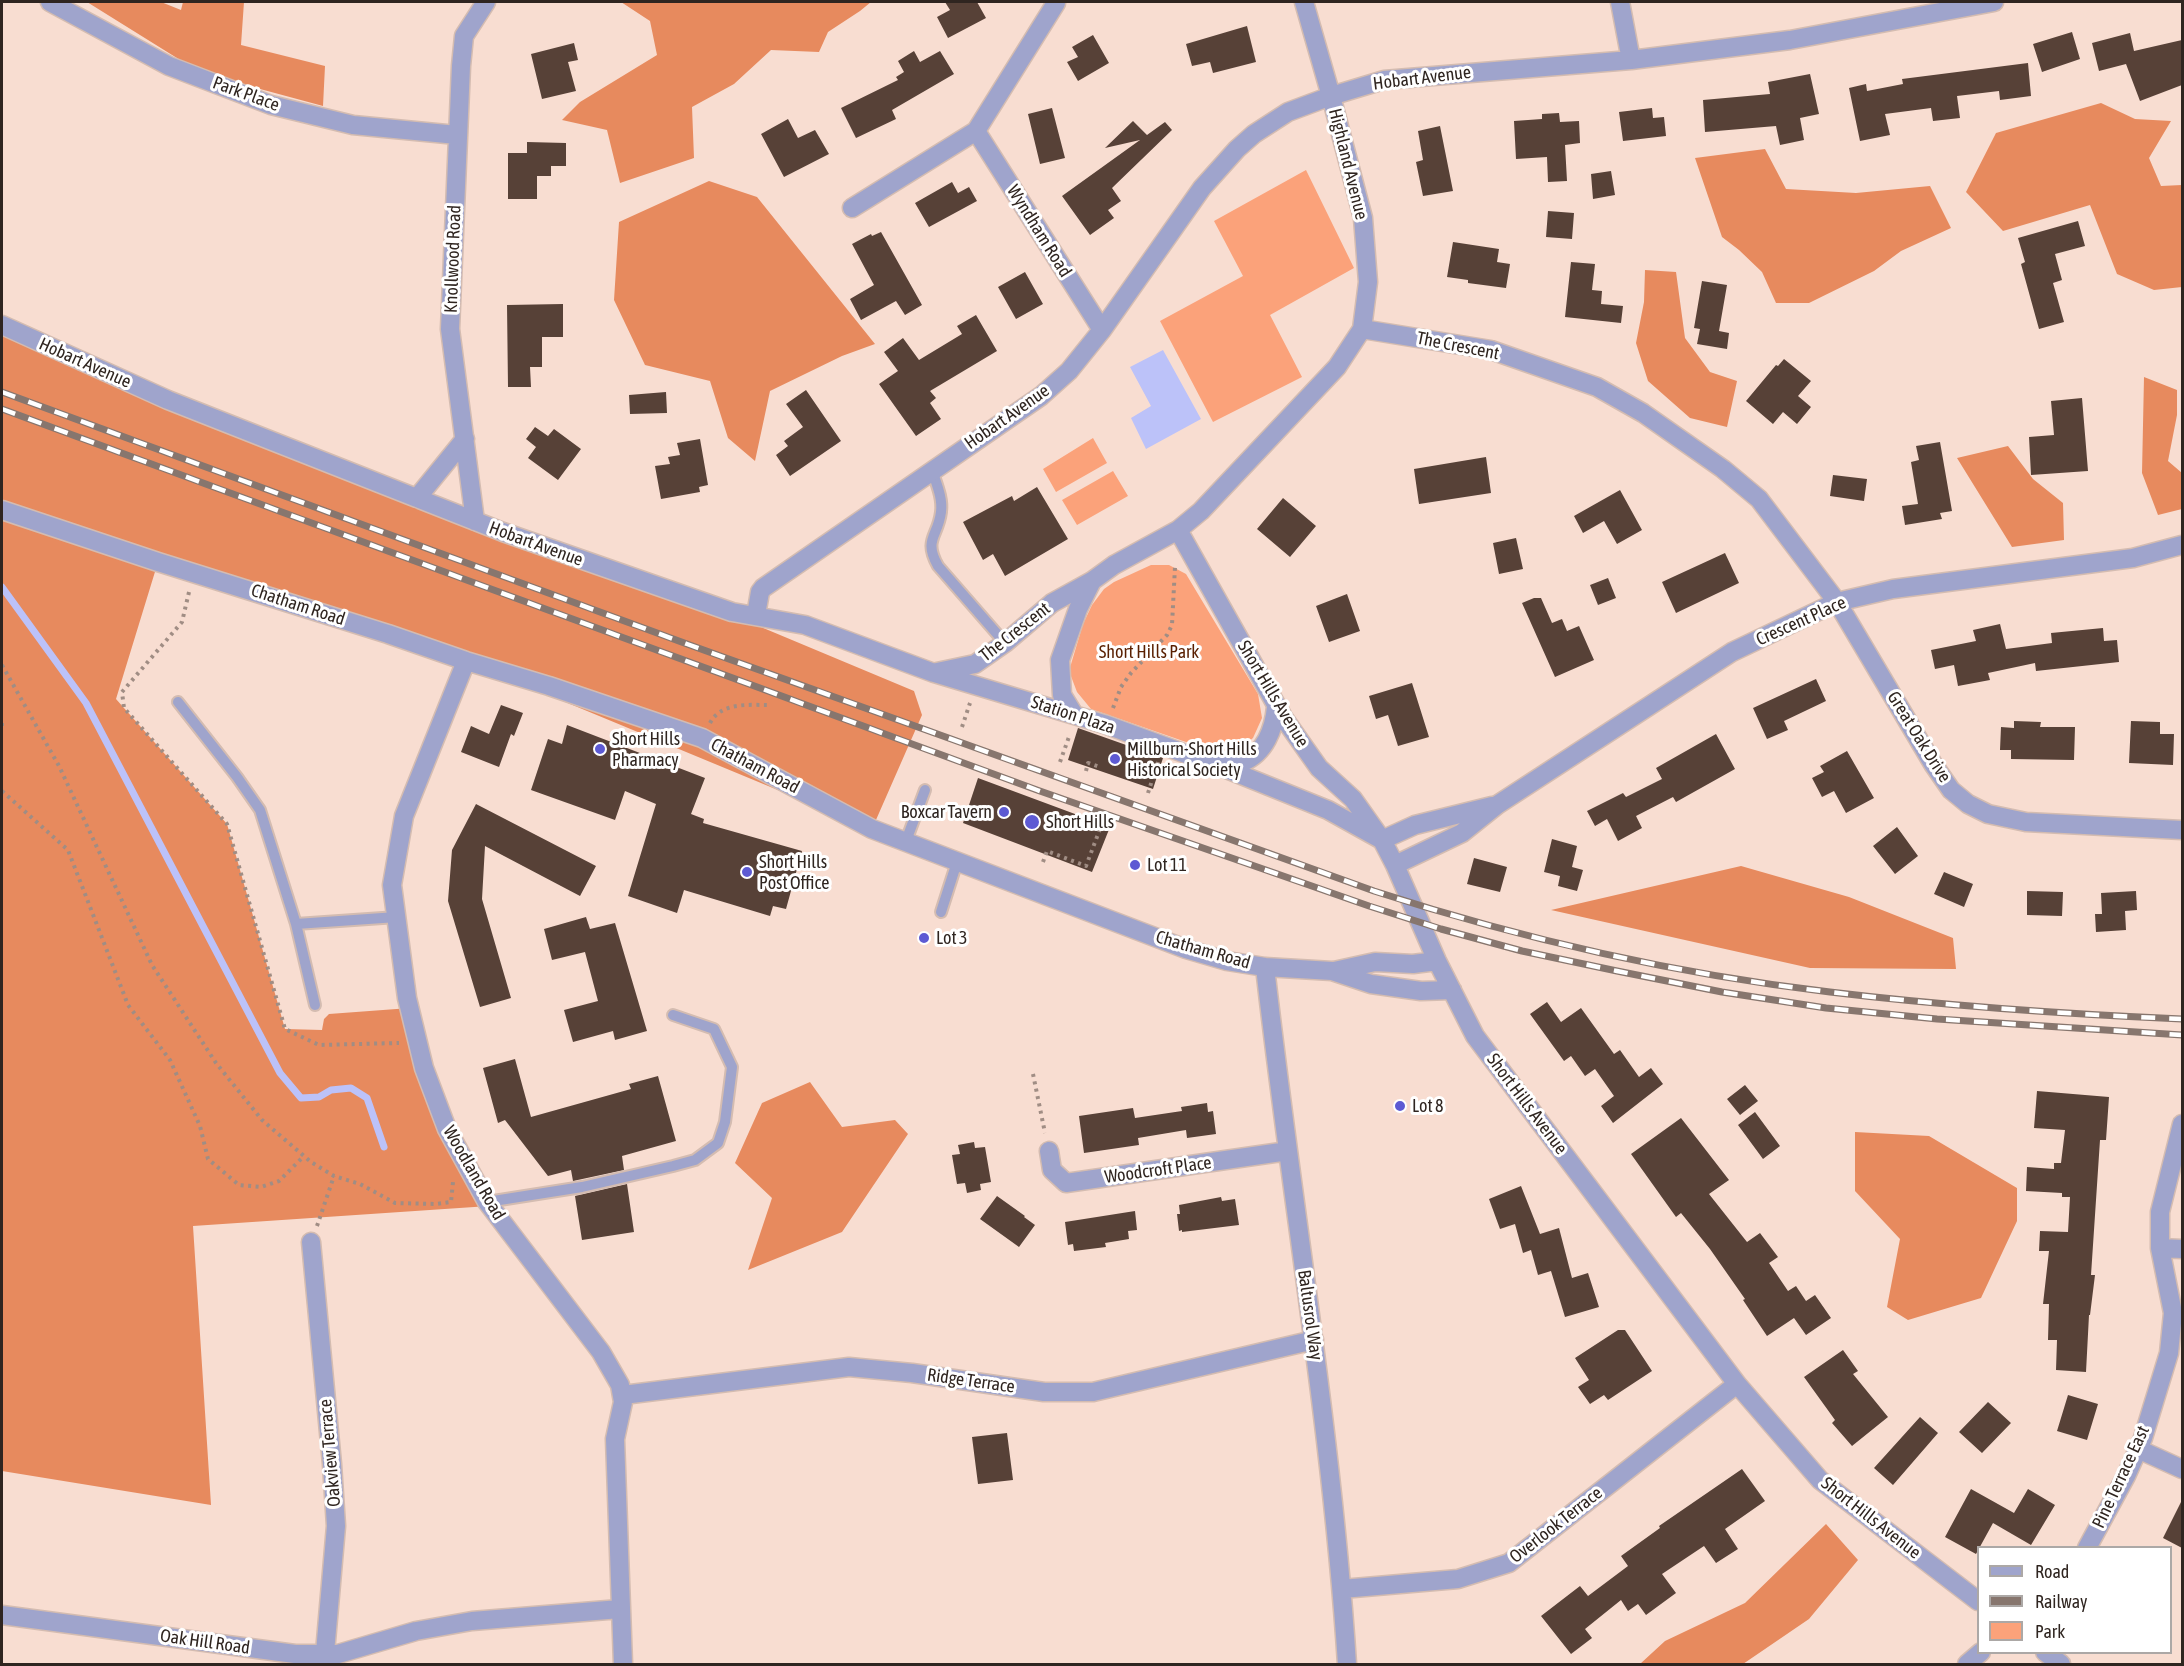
<!DOCTYPE html>
<style>
body{margin:0}
#map{position:relative;width:2184px;height:1666px;overflow:hidden;background:#f8ddd1;font-family:"Asap Condensed",sans-serif}
canvas{display:block}
.frame{position:absolute;inset:0;border:3px solid #2f2520;pointer-events:none}
.legend{position:absolute;left:1977px;top:1546px;width:195px;height:108px;box-sizing:border-box;background:#fff;border:2px solid #aca8a6;margin:0;padding:8px 10px;list-style:none;font-size:18px;color:#2f2520}
.legend li{display:flex;align-items:center;gap:12px;height:30px}
.legend b{width:30px;border:2px solid #aca8a6}
</style>
<div id="map">
<canvas width="2184" height="1666"></canvas>
<div class="frame"></div>
<ul class="legend">
<li><b style="height:8px;background:#9fa4cc"></b>Road</li>
<li><b style="height:8px;background:#87766e"></b>Railway</li>
<li><b style="height:16px;background:#fba27a"></b>Park</li>
</ul>
</div>
<script>
const context = document.querySelector('canvas').getContext('2d');
context.lineJoin = 'round';
function fillPath(path, color) { context.fillStyle = color; context.fill(path, 'evenodd'); }
function strokePath(path, color, width, dash) { context.strokeStyle = color; context.lineWidth = width; context.lineCap = dash ? 'butt' : 'round'; context.setLineDash(dash || []); context.stroke(path); }
function write(font, color, halo, rows, align = 'center') {
  context.font = font + ' "Asap Condensed",sans-serif'; context.lineWidth = 6; context.setLineDash([]); context.textBaseline = 'middle'; context.strokeStyle = halo; context.fillStyle = color; for (const [text, x, y, turn = 0] of rows) {
    context.save(); context.translate(x, y); context.rotate((+turn || 0) * Math.PI / 180); context.textAlign = isNaN(turn) ? turn : align; if (halo) context.strokeText(text, 0, 0); context.fillText(text, 0, 0); context.restore();
  }
}
const green = new Path2D(`
 M1306 170 1354 268 1270 315 1302 377 1213 422 1160 321 1243 276 1214 221Z
 M1093 438 1107 463 1056 492 1043 469Z
 M1113 471 1128 496 1077 525 1062 500Z
 M1151 565H1169L1186 574 1258 694 1262 718 1253 738 1238 750 1224 753 1209 750 1091 709 1077 692 1069 671 1083 624 1092 605 1104 589 1114 582Z`);
const forest = new Path2D(`
 M87 2H161L181 10 183 2H244L241 45 325 66 323 106 201 73Z
 M621 2H871L860 11 828 32 819 52 771 50 734 84 692 107 694 158 620 183 607 130 562 120 580 102 657 55 650 21Z
 M2101 103 2135 119 2171 121 2149 158 2161 186 2182 185V287L2154 290 2117 274 2090 205 2003 231 1966 192 1996 133Z
 M1765 149 1786 189 1856 193 1930 186 1951 228 1901 251 1874 271 1809 303H1776L1762 272 1739 250 1722 237 1695 158Z
 M709 181 757 197 875 344 842 356 770 391 755 461 728 438 710 381 645 365 614 300 619 222Z
 M1645 270 1676 272 1685 338 1710 372 1737 381 1727 427 1690 418 1648 381 1636 343 1644 302Z
 M2 328 725 612 914 691 922 715 872 829 546 694 158 562 116 699 227 824 285 1029 322 1030 324 1019 329 1014 410 1008 424 1068 489 1206 193 1226 211 1505 2 1471Z
 M2144 377 2177 390V415L2168 461 2182 473V509L2158 515 2142 473Z
 M2008 446 2033 479 2063 503 2064 540 2012 547 1957 458Z
 M1741 866 1849 897 1953 938 1956 969 1810 968 1551 910Z
 M810 1082 842 1127 895 1120 908 1134 842 1232 748 1270 772 1198 735 1163 762 1103Z
 M1855 1132 1929 1136 2017 1188V1221L1981 1298 1908 1320 1887 1307 1900 1239 1855 1191Z
 M1826 1524 1858 1560 1809 1619 1743 1664H1640L1665 1641 1745 1603Z`);
const water = new Path2D(`
 M1163 350 1201 419 1146 449 1131 418 1151 406 1130 367Z`);
const stream = new Path2D(`
 M2 587 86 703 280 1073 301 1098 319 1097 331 1090 351 1088 367 1098 384 1147`);
const building = new Path2D(`
 M945 2H977L986 18 948 38 937 17 950 10Z
 M1247 26 1256 62 1213 73 1210 62 1192 66 1186 44Z
 M2072 32 2080 59 2042 72 2033 44Z
 M2130 33 2134 51 2182 40V85L2140 101 2126 64 2099 71 2092 43Z
 M1093 35 1109 63 1078 81 1067 62 1078 57 1072 47Z
 M574 43 578 60 568 62 576 91 542 99 531 54Z
 M914 51 920 62 940 51 954 74 892 110 896 119 856 138 841 108 898 80 896 77 904 72 898 61Z
 M2028 63 2031 96 2000 100 1999 91 1957 96 1960 118 1933 121 1931 108 1885 114 1890 135 1860 141 1849 88 1866 84 1867 91 1903 84 1902 79Z
 M1810 74 1819 114 1800 118 1804 140 1780 145 1776 126 1705 132 1703 100 1770 94 1768 82Z
 M1052 108 1065 158 1040 164 1028 114Z
 M1652 108 1653 118 1664 117 1666 136 1623 141 1619 112Z
 M1559 113 1560 122 1579 121 1580 143 1565 145 1567 181 1548 182 1547 157 1516 159 1514 121 1542 119V114Z
 M788 119 798 138 815 130 829 154 784 177 761 134Z
 M1133 121 1147 135 1165 122 1172 130 1112 188 1121 201 1108 210 1114 218 1090 235 1062 196 1140 140 1105 148Z
 M1440 126 1453 191 1423 196 1416 162 1423 160 1418 131Z
 M527 142 566 143V166H551V176H537V199H508V153H527Z
 M1611 171 1615 195 1593 199 1591 174Z
 M952 182 958 193 969 187 977 201 929 227 915 203Z
 M1548 211 1574 213 1572 239 1546 237Z
 M2078 221 2085 246 2055 254 2062 280 2053 283 2064 322 2039 329 2021 264 2025 262 2018 238Z
 M881 232 922 305 905 315 896 301 861 320 850 299 874 285 852 244 871 234 872 236Z
 M1453 242 1499 249 1497 262 1510 264 1506 288 1468 283V280L1447 277Z
 M1571 262 1595 264 1592 290 1602 291 1601 304 1623 306 1621 323 1565 317Z
 M1025 272 1043 304 1016 319 998 287Z
 M1702 281 1727 285 1719 331 1729 333 1727 349 1697 344 1700 329 1694 328Z
 M563 304V337H542V367H530L531 387H508L507 305Z
 M976 315 997 351 930 391 936 398 930 403 941 419 916 436 879 384 898 371 884 352 903 338 919 360 962 334 957 326Z
 M1784 359 1811 381 1798 396 1811 407 1797 424 1783 412 1773 424 1746 401 1776 365 1778 366Z
 M806 390 841 441 790 476 776 455 788 446 784 441 803 427 786 404Z
 M666 392 667 413 630 414 629 395Z
 M2082 398 2088 471 2031 475 2029 437 2054 435 2051 401Z
 M535 427 548 436 554 429 581 449 558 480 528 458 536 447 526 439Z
 M700 439 708 485 699 487 700 492 661 499 655 466 670 464 668 457 680 455 677 443Z
 M1940 442 1952 511 1940 513 1942 519 1905 525 1902 506 1918 504 1911 462 1919 460 1916 446Z
 M1486 457 1491 493 1419 504 1414 469Z
 M1833 475 1867 479 1864 501 1830 496Z
 M1037 487 1068 539 1005 576 993 554 983 560 963 522 1012 496 1014 501Z
 M1620 490 1642 530 1617 544 1604 521 1583 533 1574 516Z
 M1283 498 1316 526 1290 557 1257 529Z
 M1516 538 1523 569 1499 574 1493 543Z
 M1725 553 1739 583 1676 613 1662 582Z
 M1608 578 1616 598 1598 605 1590 585Z
 M1347 594 1360 631 1329 642 1316 606Z
 M1534 598H1541L1552 623 1562 619 1567 631 1579 626 1594 660 1555 677 1522 603Z
 M2000 624 2006 649 2052 643 2051 633 2103 628 2104 641 2117 640 2119 662 2036 671 2035 663 1988 673 1990 680 1958 686 1954 665 1935 669 1931 650 1976 641 1973 630Z
 M1816 679 1826 701 1784 721 1788 730 1767 739 1753 708Z
 M1412 683 1429 737 1398 746 1388 715 1376 719 1369 696Z
 M501 705 523 713 514 736 511 734 499 767 461 752 471 726 489 734Z
 M2014 721 2041 722 2040 727H2075L2074 760 2011 759V750H2000L2001 727 2014 728Z
 M2131 721 2160 722V734H2174L2173 765 2129 763Z
 M567 725 705 778 691 814 704 819 703 823 802 851 786 909 773 906 770 916 684 890 677 913 628 896 656 804 625 791 615 820 531 790 548 739 562 744Z
 M1078 728 1163 758 1153 789 1068 760Z
 M1716 734 1735 769 1676 802 1673 797 1636 816 1642 828 1618 841 1607 819 1595 826 1587 811 1623 793 1626 797 1662 779 1656 768Z
 M1847 751 1874 798 1846 813 1834 791 1822 797 1812 778 1824 772 1820 766Z
 M978 778 1110 827 1092 872 963 823Z
 M476 804 596 866 580 896 485 846 482 899 511 998 480 1007 448 901 452 850Z
 M1897 827 1918 856 1895 874 1873 846Z
 M1552 839 1577 846 1572 867 1583 870 1577 891 1558 886 1560 876 1544 872Z
 M1474 858 1507 867 1500 892 1467 884Z
 M1944 872 1973 884 1964 907 1934 894Z
 M2027 891 2063 892 2062 916 2027 915Z
 M2136 891 2137 910 2125 911 2126 930 2096 932 2095 914H2102L2101 893Z
 M586 917 590 929 615 923 647 1031 615 1040 613 1031 573 1042 564 1010 598 1001 585 952 552 960 544 929Z
 M1547 1002 1561 1022 1581 1008 1614 1054 1620 1050 1639 1077 1651 1068 1663 1084 1613 1123 1601 1106 1614 1096 1595 1069 1585 1076 1571 1056 1564 1061 1530 1014Z
 M515 1059 531 1117 631 1089 629 1084 658 1076 676 1141 622 1156 624 1170 573 1181 571 1170 548 1176 505 1120 498 1123 483 1068Z
 M1745 1085 1758 1101 1740 1115 1727 1099Z
 M2037 1091 2109 1097 2106 1140H2100L2091 1275H2095L2090 1315H2089L2086 1372 2056 1370 2057 1340H2048L2049 1304H2043L2049 1251H2039L2040 1231 2068 1232 2070 1197H2062V1193L2026 1191 2027 1167 2054 1169V1163H2061L2065 1130 2034 1128Z
 M1207 1103 1208 1112 1213 1111 1216 1134 1187 1138 1186 1130 1138 1138 1139 1145 1084 1153 1079 1116 1133 1108 1135 1118 1182 1111 1181 1107Z
 M1755 1112 1780 1146 1763 1159 1738 1125Z
 M1681 1118 1729 1180 1709 1194 1747 1242 1760 1233 1778 1257 1769 1263 1788 1291 1796 1286 1806 1301 1815 1295 1831 1318 1806 1335 1794 1318 1767 1336 1743 1300 1745 1299 1710 1249 1681 1213 1676 1217 1631 1154Z
 M974 1142 975 1148 985 1147 991 1182 980 1184 981 1190 967 1193 965 1183 957 1184 952 1155 960 1154 958 1145Z
 M627 1184 634 1232 582 1240 575 1196Z
 M1521 1186 1540 1234 1559 1228 1572 1278 1588 1273 1599 1307 1565 1317 1551 1271 1538 1275 1531 1250 1523 1253 1515 1224 1500 1229 1489 1199Z
 M997 1196 1025 1216 1024 1217 1035 1225 1019 1247 980 1219Z
 M1221 1197 1222 1201 1235 1199 1239 1225 1182 1232V1230L1179 1231 1177 1214H1180L1179 1205Z
 M1135 1211 1137 1230 1128 1231 1129 1239 1105 1243 1106 1247 1074 1251 1073 1244 1068 1245 1065 1222Z
 M1618 1330H1625L1652 1371 1608 1400 1604 1395 1590 1404 1578 1387 1589 1380 1575 1358Z
 M1843 1350 1858 1371 1853 1374 1888 1417 1852 1446 1832 1423 1835 1420 1804 1377Z
 M2068 1395 2098 1404 2087 1440 2057 1431Z
 M1988 1402 2011 1423 1982 1453 1959 1432Z
 M1920 1417 1938 1433 1893 1485 1874 1468Z
 M1007 1433 1013 1480 978 1484 972 1437Z
 M1742 1469 1765 1501 1725 1529 1738 1549 1716 1563 1704 1546 1662 1574 1676 1593 1646 1615 1638 1604 1628 1611 1621 1600 1585 1629 1592 1638 1571 1654 1541 1616 1580 1586 1588 1596 1628 1566 1621 1556 1660 1528 1659 1526Z
 M1971 1489 2014 1513 2028 1489 2055 1505 2031 1545 1993 1523 1976 1554 1945 1537Z
 M2182 1500V1548L2163 1538Z`);
const path = new Path2D(`
 M189 592 182 622 122 692 124 708 227 824 285 1029 319 1045 399 1043
 M2 665 59 766 152 965 216 1063 262 1120 311 1162 334 1176 360 1184 395 1203 436 1204 451 1202 453 1182
 M1113 708 1121 687 1131 673 1167 635 1172 625 1175 567
 M2 723V729
 M710 723C721 702 748 705 768 705
 M962 727 970 703
 M1060 762 1070 734
 M1086 771 1088 763 1100 767
 M2 791 68 850 128 1005 170 1060 200 1126 208 1159 239 1185 261 1187 279 1181 304 1156
 M1148 793 1158 762
 M1043 862 1047 851 1086 866 1100 829
 M1033 1074 1045 1133
 M317 1226 334 1176`);
const lane = new Path2D(`
 M932 470C936 483 943 498 941 512 938 537 923 539 938 566L1005 643
 M178 702 237 777 260 810 296 924 397 917
 M906 841 925 790
 M941 912 957 862
 M296 924 315 1005
 M487 1202 582 1187 673 1166 695 1160 718 1143 725 1122 732 1067 714 1029 673 1015`);
const street = new Path2D(`
 M50 2 169 66 271 105 353 125 457 135
 M1620 2 1631 60
 M976 131 1102 330
 M852 208 976 131 1056 3
 M2 325 168 400 503 532 732 612 805 625 934 673 1104 724 1219 766 1328 810 1382 840
 M1362 329 1491 350 1597 387 1643 413 1723 469 1759 499 1837 602 1933 764 1951 790 1968 804 1988 814 2026 822 2182 830
 M417 498 465 439
 M2 510 158 562 388 634 466 661 549 686 702 738 872 829 1186 949 1227 961 1265 967 1332 971 1371 984 1421 991 1452 990
 M475 521 450 329 461 66 464 36 486 2
 M1178 530 1283 717 1319 768 1353 799 1382 840 1395 865 1437 961 1475 1036 1737 1384 1820 1480 1978 1601
 M756 615 760 592 763 588 1041 396 1069 371 1102 330 1202 188 1237 149 1254 134 1288 112 1331 96 1384 80 1631 60 1790 40 1994 2
 M466 661 404 816 392 885 407 998 424 1068 447 1129 487 1202 601 1352 620 1385 623 1402 615 1439 623 1664
 M937 672 975 664 1005 643 1052 603 1092 581 1114 565 1178 530 1201 511 1337 367 1362 329 1368 282 1363 218 1331 96 1304 2
 M1073 713 1062 695 1060 660 1078 609 1092 581
 M1219 766C1227 765 1236 765 1243 762 1265 753 1274 729 1276 707
 M1382 840 1415 825 1492 806
 M1395 865 1462 833 1497 805 1732 652 1837 602 1893 589 2133 558 2182 545
 M1265 967C1291 1199 1332 1431 1347 1664
 M1334 971 1375 962 1413 964 1437 961
 M1049 1151 1052 1170 1066 1183 1288 1151
 M311 1242 332 1464 336 1526 324 1664
 M2160 1248 2182 1249
 M623 1395 849 1367 912 1373 1044 1392H1093L1314 1340
 M2138 1449 2182 1469
 M2087 1548 2126 1476 2143 1438 2169 1353 2173 1313 2160 1248V1212L2182 1124
 M1342 1589 1458 1579 1509 1563 1737 1384
 M2 1615 295 1654H338L416 1631 472 1621 620 1609
 M2045 1652 2061 1664
 M1967 1664 1981 1652`);
const rail = new Path2D(`
 M2 392 687 644 1374 891C1522 939 1676 974 1830 992 1947 1006 2065 1014 2182 1019
 M2 409 1037 790 1369 906 1441 929 1522 951 1617 971 1722 992 1826 1008 1937 1019 2182 1035`);
const markers = [
 [600,749,6,"#5d5ad3"],
 [1115,759,6,"#5d5ad3"],
 [1004,812,6,"#5d5ad3"],
 [1032,822,8,"#5d5ad3"],
 [1135,865,6,"#5d5ad3"],
 [747,872,6,"#5d5ad3"],
 [924,938,6,"#5d5ad3"],
 [1400,1106,6,"#5d5ad3"]
];
const streetNames = [
 ["Hobart Avenue",1422,78,-7],
 ["Park Place",246,94,20],
 ["Highland Avenue",1348,164,76],
 ["Wyndham Road",1039,231,58],
 ["Knollwood Road",453,259,-88],
 ["The Crescent",1458,346,11],
 ["Hobart Avenue",85,363,24],
 ["Hobart Avenue",1007,417,-35],
 ["Hobart Avenue",536,544,20],
 ["Chatham Road",298,605,18],
 ["Crescent Place",1801,621,-24],
 ["The Crescent",1015,632,-38],
 ["Short Hills Avenue",1273,694,59],
 ["Station Plaza",1073,715,18],
 ["Great Oak Drive",1919,737,58],
 ["Chatham Road",755,766,28],
 ["Chatham Road",1203,950,16],
 ["Short Hills Avenue",1527,1104,53],
 ["Woodcroft Place",1158,1170,-8],
 ["Woodland Road",474,1173,60],
 ["Baltusrol Way",1310,1315,82],
 ["Ridge Terrace",971,1381,8],
 ["Oakview Terrace",330,1453,-95],
 ["Pine Terrace East",2121,1477,-65],
 ["Short Hills Avenue",1871,1518,38],
 ["Overlook Terrace",1556,1525,-38],
 ["Oak Hill Road",205,1642,8]
];
const parkNames = [
 ["Short Hills Park",1149,652]
];
const poiNames = [
 ["Short Hills",612,739],
 ["Pharmacy",612,760],
 ["Millburn-Short Hills",1127,749],
 ["Historical Society",1127,770],
 ["Boxcar Tavern",992,812,"right"],
 ["Short Hills",1046,822],
 ["Short Hills",759,862],
 ["Post Office",759,883],
 ["Lot 11",1147,865],
 ["Lot 3",936,938],
 ["Lot 8",1412,1106]
];
fillPath(green, '#fba27a');
fillPath(forest, '#e78a5e');
fillPath(water, '#bcc2f9');
strokePath(stream, '#bcc2f9', 7);
fillPath(building, '#574137');
strokePath(lane, '#d4bcb1', 14);
strokePath(street, '#d4bcb1', 21);
strokePath(path, '#a08d84', 4, [3, 4.5]);
strokePath(lane, '#9fa4cc', 10);
strokePath(street, '#9fa4cc', 18);
strokePath(rail, '#87766e', 7);
strokePath(rail, '#fff', 4.5, [14]);
for (const [x, y, r, color] of markers) { const dot = new Path2D(); dot.arc(x, y, r, 0, 2 * Math.PI); context.fillStyle = color; context.fill(dot); strokePath(dot, '#fff', 2); }
write('18px', '#2f2520', '#fff', streetNames);
write('18px', '#591f00', '#fff', parkNames);
write('18px', '#2f2520', '#fff', poiNames, 'left');
</script>
